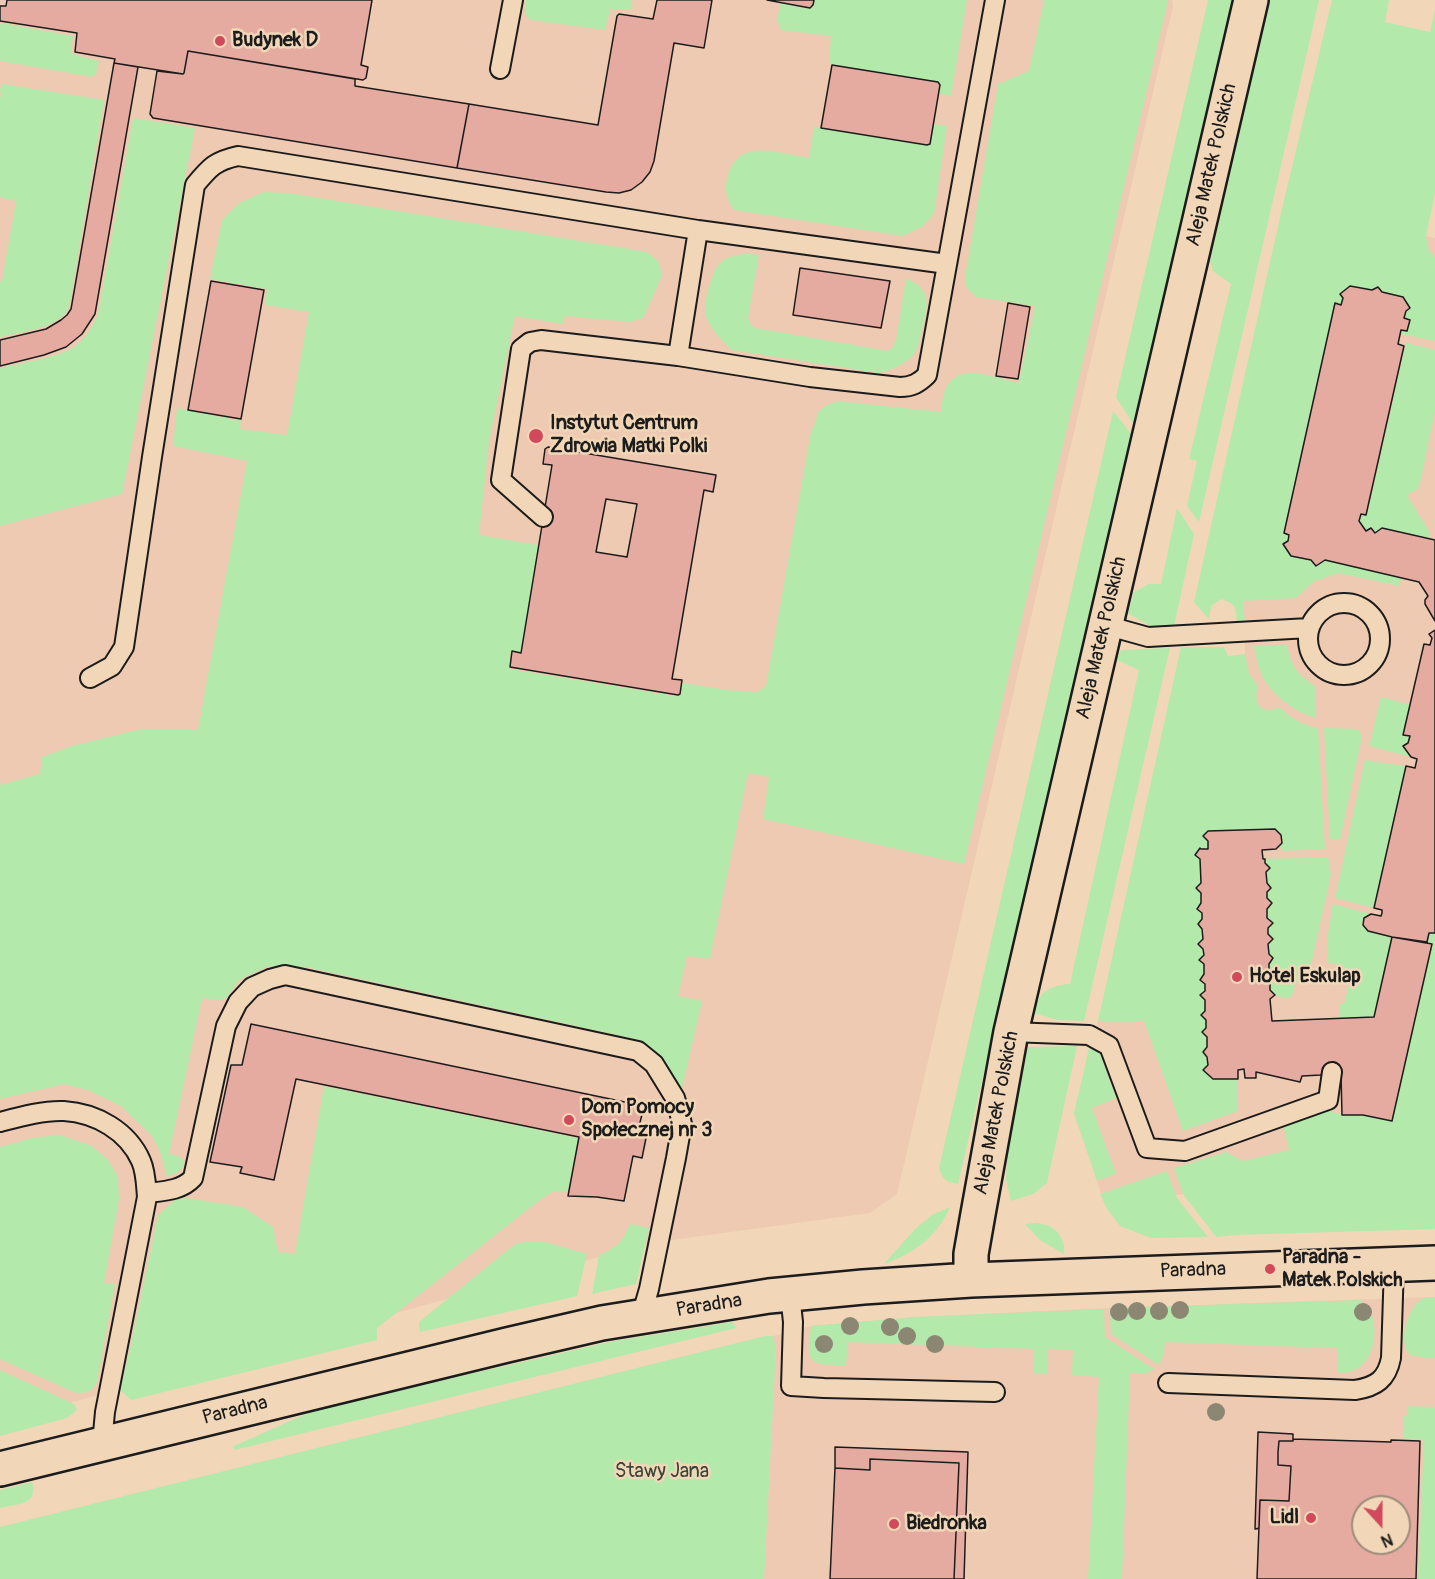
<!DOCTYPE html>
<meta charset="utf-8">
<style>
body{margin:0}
#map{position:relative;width:1435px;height:1579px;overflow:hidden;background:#f1d7b8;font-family:Pangolin,sans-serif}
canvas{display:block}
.north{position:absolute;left:1351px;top:1495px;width:60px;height:60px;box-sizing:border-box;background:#f1d7b8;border:2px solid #9c8c7a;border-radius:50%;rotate:159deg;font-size:16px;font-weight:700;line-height:24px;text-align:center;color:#1c1c1c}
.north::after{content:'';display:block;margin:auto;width:21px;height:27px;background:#d1495b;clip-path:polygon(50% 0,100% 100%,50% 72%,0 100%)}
</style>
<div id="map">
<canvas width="1435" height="1579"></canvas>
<div class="north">N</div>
</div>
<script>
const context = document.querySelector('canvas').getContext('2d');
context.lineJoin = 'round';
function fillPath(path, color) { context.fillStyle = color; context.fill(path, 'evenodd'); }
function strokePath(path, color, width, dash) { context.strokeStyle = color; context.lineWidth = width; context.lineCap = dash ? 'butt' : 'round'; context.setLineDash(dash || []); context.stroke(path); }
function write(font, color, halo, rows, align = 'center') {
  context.font = font + ' Pangolin,sans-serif'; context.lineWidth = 5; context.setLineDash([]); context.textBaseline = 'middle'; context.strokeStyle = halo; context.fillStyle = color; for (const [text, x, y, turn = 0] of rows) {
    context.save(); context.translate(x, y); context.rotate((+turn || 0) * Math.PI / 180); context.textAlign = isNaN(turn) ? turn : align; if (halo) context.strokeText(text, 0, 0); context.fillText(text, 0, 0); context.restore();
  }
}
const built = new Path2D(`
 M0 0H1172L1173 6 897 1194 870 1213 650 1243 0 1422Z
 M1330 216 1435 238V1076L1409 1193 1183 1194 1105 1205 1074 1113 1098 1021 1144 1020 1245 654V623L1243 601Z
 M1435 1297V1579H764L776 1349 773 1336 811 1326 916 1317 1110 1308ZM1363 1507H1399V1543H1363Z`);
const green = new Path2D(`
 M526 0H632L631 9 610 10 605 30 531 20C522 15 525 9 526 0Z
 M814 0H967L951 96 938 93 937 82 829 64 831 36 781 30 777 19 781 2 810 8 813 5Z
 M1044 0H1167V5L964 864 763 819 769 777 748 773 710 959 687 956 678 996 702 1001 680 1097C669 1071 663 1058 640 1040L310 968 269 966 239 980 227 997 222 1000 202 998 169 1154 178 1156 183 1160 184 1166 178 1172 167 1177 161 1154 152 1136 121 1106 88 1090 64 1084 0 1099V785L40 774 42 757 72 746 137 730H198L247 461 173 446 177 408 241 421 240 429 287 435 309 312 265 305 267 289 210 279 222 220 239 203 264 192 288 193 647 252 659 262 662 276 643 318 630 322 565 316 563 324 515 316 489 441 479 535 538 545 521 653 511 651 509 666 510 669 675 696 680 694 682 683 742 692H758L766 686 811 431 815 424 818 412 827 405 838 401 941 412C942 406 942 399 944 393 956 358 994 379 1019 383L1035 306 976 297 966 287 965 277 998 84 1029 71Z
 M1208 0H1232L1134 425 1116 397Z
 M1270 0H1319L1199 522 1187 506 1197 461 1189 459 1231 284 1213 271 1210 261Z
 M1332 0H1389L1385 22 1430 32 1435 10V193L1426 236 1429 251 1435 257V341L1401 334V330L1410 320 1404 318 1406 311 1410 308 1402 297 1382 292 1378 287 1372 290 1350 286 1341 293 1343 298 1341 305 1335 304 1284 533 1289 535 1288 541 1283 544 1291 556 1311 560 1316 566 1325 560 1401 578 1399 586 1338 573 1313 582 1296 598 1243 601 1245 623 1237 624C1236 608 1237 604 1221 599L1211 606 1209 619 1194 602 1281 213Z
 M0 23 73 36 71 52 75 55 99 61 96 74 92 77 0 61Z
 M2 84 104 100 70 302C69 307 67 312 64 315 48 330 20 332 0 337V282L2 281 16 201 0 197V97L1 96 0 89Z
 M133 118 195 128 122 494 0 526V368C21 363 54 358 72 348 85 340 92 327 98 315Z
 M933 124 947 126 934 214 923 226 903 236 734 210C727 200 724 191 727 179 737 136 777 153 809 158L814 127 927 145 930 144Z
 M746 253 759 255 748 317 750 324 755 328 888 351 893 347 896 340 906 279C934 289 927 306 922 330 920 337 919 347 915 353 907 364 891 370 878 373L732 350C721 340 711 330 706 316 702 307 712 270 720 263 727 256 737 255 746 253Z
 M1406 343 1435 350V411L1419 488 1407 495 1430 533V538L1383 528 1375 533 1371 528 1366 531 1359 521 1361 514 1367 515Z
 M1113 411 1132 435 958 1184C945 1181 943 1180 939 1168Z
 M1177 508 1194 534 1174 626H1150L1128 613 1134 592 1149 584H1161Z
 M1287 645C1292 669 1297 673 1316 687V718C1297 713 1273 696 1263 678 1258 668 1256 657 1254 646Z
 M1181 647H1224L1228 656 1245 654 1249 673 1258 686C1255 695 1255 710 1269 710 1273 710 1276 708 1280 708 1291 718 1302 725 1318 728L1325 849 1283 851 1279 846 1282 843 1281 835 1275 829 1208 831 1203 836 1208 841V849L1200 848 1195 855 1200 859 1201 883 1196 888 1201 893V903L1197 909 1202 913 1203 939 1199 944 1203 949 1204 955 1199 960 1204 964V974L1200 980 1205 984V991L1201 995 1205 1000V1011L1201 1015 1206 1020V1028L1202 1032 1207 1037V1047L1203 1052 1207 1057 1208 1065 1204 1070 1213 1079H1238V1111L1183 1131 1144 1021H1098Z
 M1170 648 1084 1021 1057 1020 1034 1013C1038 992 1050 985 1070 984L1139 670 1117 660 1121 650Z
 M1381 697 1410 705 1404 735 1410 736 1408 743 1403 746 1411 757 1369 746Z
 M1324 728 1358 729 1362 737 1340 840 1330 839Z
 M1365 760 1381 763 1406 766 1374 908 1335 898Z
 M1328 857 1331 875 1307 983 1299 982 1295 984 1292 996C1284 1001 1277 996 1270 990V980L1274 975 1269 971V964L1273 959 1269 954 1268 944 1272 938 1268 934 1267 909 1272 903 1267 898V892L1271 888 1267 883 1266 872 1270 868 1265 863V859Z
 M1333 904 1371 914 1364 918 1363 925 1367 931 1392 937 1374 1017 1340 1018 1339 1004H1344L1351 977 1342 965 1328 963V933Z
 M1429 933H1435V1229L1235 1235 1216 1237 1183 1194 1174 1168 1226 1152 1243 1161 1289 1150 1283 1124 1329 1111 1342 1115H1363L1392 1121 1432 944 1427 942Z
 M1090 1044 1099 1050 1116 1098 1092 1108 1116 1174 1097 1181 1074 1113Z
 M1077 1046 1047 1183 1033 1194 1011 1201 1006 1180 1008 1144 1028 1047Z
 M324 1086 578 1138 568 1191 552 1192 536 1203 377 1328V1340L131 1400 120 1390 131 1345 158 1215 175 1200 186 1198 243 1207 273 1227 278 1252 295 1254Z
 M60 1135 92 1146 108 1160 118 1177 119 1199 104 1283 115 1284 97 1382C93 1391 86 1394 76 1393L0 1359V1147L32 1138Z
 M1167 1171 1177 1198 1208 1237 1151 1238 1120 1226 1107 1209 1100 1194Z
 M950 1207C937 1237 914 1253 884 1264L915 1229 932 1215Z
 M1036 1223C1040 1224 1047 1224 1051 1227 1060 1232 1066 1244 1064 1254L1040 1240 1025 1224Z
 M630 1224 649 1228 636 1284 592 1294 599 1255C617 1247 622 1243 630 1224Z
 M527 1241H542L587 1254 577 1296 420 1332 419 1322 514 1245Z
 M1435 1297V1357C1428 1357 1417 1358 1411 1355 1396 1346 1408 1302 1425 1298 1428 1297 1432 1298 1435 1297Z
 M1361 1300C1365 1305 1370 1310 1372 1316 1380 1341 1368 1375 1339 1373L1337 1371V1348L1165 1342 1164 1354 1159 1365 1111 1334 1110 1308Z
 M1104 1309 1105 1337 1154 1369 1145 1373H1130L1122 1579H1088L1099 1377 1072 1375 1073 1350 1048 1349 1047 1374 1033 1373 1034 1349 848 1342 846 1366C810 1364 805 1365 811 1326L916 1317Z
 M733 1322 736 1328 234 1450V1446L317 1409 614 1341Z
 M765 1336H773L776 1349 764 1579H0V1527Z
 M0 1370 74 1404 77 1410 67 1418 0 1436Z
 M1409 1406 1435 1407V1579H1418L1424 1440 1404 1438V1416H1407V1408Z
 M32 1482C39 1505 17 1504 0 1508V1490Z`);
const building = new Path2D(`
 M7 0H372L361 65 368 67 366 78 363 80 188 51 184 73 183 74 114 63 115 59 75 52 77 33 0 21V6H6Z
 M657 0H712L704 48 674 43 654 161 650 172 642 182 631 190 619 193 606 192 457 168 469 104 598 125 617 16 619 14 653 19Z
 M767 0H814L813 5 810 8Z
 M188 51 355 79V86L469 104 457 168 153 118 150 114 157 71 183 74 184 73Z
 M114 63 138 67 95 314 82 334 66 347 44 355 0 366V340L46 329 61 320 67 315 71 309Z
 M832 65 938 82 940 85 930 144 927 145 821 128Z
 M800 268 890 281 881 328 793 315Z
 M211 281 264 290 241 419 188 410Z
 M1350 286 1372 290 1378 287 1382 292 1403 297 1410 308 1406 311 1404 318 1410 320 1407 331 1401 330 1398 344 1404 346 1366 515 1361 514 1359 521 1366 531 1371 528 1375 533 1382 528 1435 540V621L1425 604V600L1428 596 1419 582 1325 560 1316 566 1311 560 1291 556 1283 544 1288 541 1289 535 1284 533 1335 303 1341 305 1343 298 1340 294Z
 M1008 303 1030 307 1018 379 996 376Z
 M548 447 716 475 713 492 704 490 672 679 682 680 680 694 678 695 510 667 512 651 521 653 552 465 543 464 545 449ZM606 499 637 504 627 557 596 552Z
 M1435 630V933H1429L1427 942 1392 937 1368 931 1363 925 1364 918 1371 914 1381 916 1382 913V910L1374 908 1406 766 1415 768 1417 759 1411 757 1403 746 1408 743 1410 736 1403 735 1424 644 1430 645 1432 638 1429 634Z
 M1275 829 1281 835 1282 843 1276 849 1262 850 1263 859H1265V863L1270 868 1266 872 1267 883 1271 888 1267 892V898L1272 903 1267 909V918L1273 923 1268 928V934L1273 939 1268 944 1269 954 1273 958 1269 964V971L1274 975 1270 980V990L1275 995 1270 999 1272 1021 1374 1017 1392 937 1432 944 1392 1121 1363 1115H1342L1341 1074 1323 1071 1321 1075 1302 1076 1300 1082 1256 1072V1078H1245L1244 1069 1238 1070V1079H1213L1203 1070 1208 1065 1207 1057 1203 1052 1207 1047V1037L1202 1032 1206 1028V1020L1201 1015 1205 1011V1000L1200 995 1205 991V984L1200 980 1204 974V964L1199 960 1204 955 1203 949 1198 944 1203 939 1202 929 1198 924 1202 919V913L1197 909 1201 903V893L1196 888 1201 883 1200 859 1195 855 1200 848 1201 849H1208V841L1203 836 1208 831Z
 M251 1024 644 1106 637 1135 646 1138 642 1158 633 1156 624 1201 597 1197 568 1196 579 1137 296 1079 274 1180 240 1173 242 1167 210 1162 231 1065H242Z
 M1258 1432 1293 1434V1441H1279L1278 1452V1465L1291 1466 1289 1501 1260 1500 1259 1528 1256 1529H1255Z
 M1293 1439 1391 1442V1440L1420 1441 1416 1579H1257L1260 1500 1289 1501 1291 1466 1278 1465V1452L1279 1441H1293ZM1363 1507H1399V1543H1363Z
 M835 1447 968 1452 964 1579H954L959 1463 870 1459V1470L835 1468Z
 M870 1459 959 1463 954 1579H830L835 1468 870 1470Z`);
const lane = new Path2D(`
 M500 69 513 0
 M678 356 698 230
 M543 517 501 480 521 349 530 342 541 340 678 356 810 377 900 387C912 387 919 383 927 375L995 0
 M1308 639a36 36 0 1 1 72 0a36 36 0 1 1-72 0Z
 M1105 625 1148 637 1309 628
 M90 678 112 666 124 647 152 457 195 185C210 167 215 161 238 156L698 230 947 264
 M1011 1032 1089 1035 1109 1046 1147 1148 1185 1151 1328 1100 1332 1072
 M0 1122C19 1117 44 1110 64 1111 96 1113 128 1131 141 1161 146 1172 146 1186 147 1197L105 1412 102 1444
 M147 1193C163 1191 181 1191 193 1178L226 1026 238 1002 252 987 270 979 285 975 638 1051 654 1064 675 1098 679 1111 682 1124 676 1158 649 1289 641 1317
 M790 1294 793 1322 791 1386 824 1388 995 1392
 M1168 1383 1355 1390C1376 1387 1387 1379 1391 1358L1394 1265`);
const secondary = new Path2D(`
 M971 1280V1254L978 1214 1011 1032 1251 0
 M0 1469 507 1345 602 1323 769 1296 863 1287 971 1280 1435 1263`);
const trees = [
 [1180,1310],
 [1137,1311],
 [1159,1311],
 [1119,1312],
 [1363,1312],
 [850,1326],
 [890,1327],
 [907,1336],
 [824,1344],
 [935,1344],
 [1216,1412]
];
const markers = [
 [220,41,6,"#d1495b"],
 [536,436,8,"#d1495b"],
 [1237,977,6,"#d1495b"],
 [569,1120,6,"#d1495b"],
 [1270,1269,6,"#d1495b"],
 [1311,1518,6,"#d1495b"],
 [894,1524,6,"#d1495b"]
];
const poiNames = [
 ["Budynek D",232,41],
 ["Instytut Centrum",550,424],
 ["Zdrowia Matki Polki",550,447],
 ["Hotel Eskulap",1249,977],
 ["Dom Pomocy",581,1108],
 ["Społecznej nr 3",581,1131],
 ["Paradna -",1282,1258],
 ["Matek Polskich",1282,1281],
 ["Lidl",1299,1518,"right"],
 ["Biedronka",906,1524]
];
const streetNames = [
 ["Aleja Matek Polskich",1212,165,-77],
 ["Aleja Matek Polskich",1102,638,-77],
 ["Aleja Matek Polskich",997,1113,-79],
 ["Paradna",1193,1271,-2],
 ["Paradna",709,1306,-9],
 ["Paradna",235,1411,-14]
];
const parkNames = [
 ["Stawy Jana",662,1472]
];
fillPath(built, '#edcab1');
fillPath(green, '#b3e9ab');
fillPath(building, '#e5aba1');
strokePath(building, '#1c1c1c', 1.5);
strokePath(lane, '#1c1c1c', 22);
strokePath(secondary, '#1c1c1c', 38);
strokePath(lane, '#f1d7b8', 18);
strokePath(secondary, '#f1d7b8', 33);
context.fillStyle = '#8c8772';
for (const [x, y] of trees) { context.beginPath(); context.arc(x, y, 9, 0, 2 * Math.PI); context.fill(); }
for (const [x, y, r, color] of markers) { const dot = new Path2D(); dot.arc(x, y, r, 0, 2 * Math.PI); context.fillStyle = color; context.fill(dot); strokePath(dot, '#f1d7b8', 2); }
write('bold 20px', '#1c1c1c', '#f1d7b8', poiNames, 'left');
write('20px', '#1c1c1c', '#f1d7b8', streetNames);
write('20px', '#3a4539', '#f1d7b8', parkNames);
</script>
